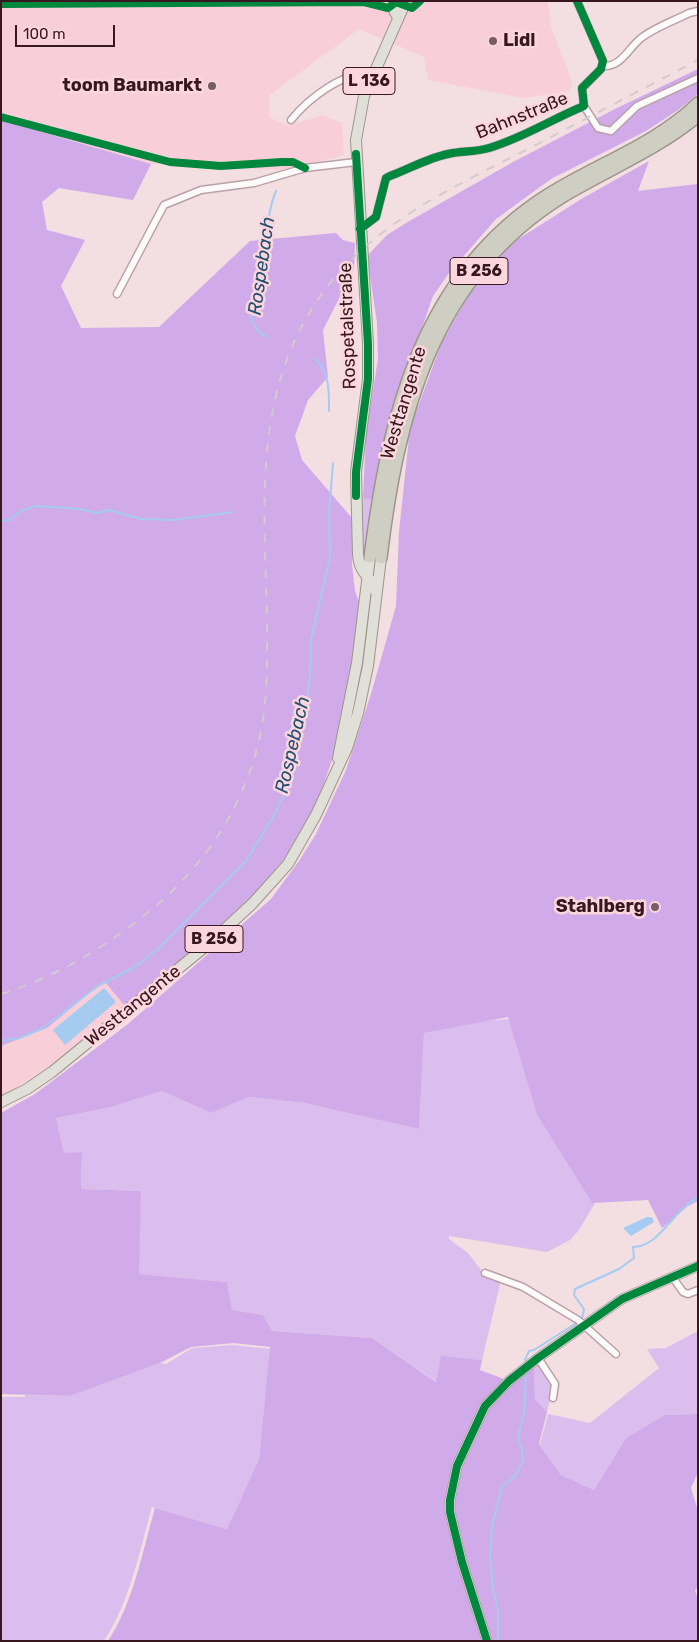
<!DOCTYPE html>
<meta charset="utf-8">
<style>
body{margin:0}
#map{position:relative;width:699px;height:1642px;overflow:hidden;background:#f3dee2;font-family:Rubik,sans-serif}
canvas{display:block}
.frame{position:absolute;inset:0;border:2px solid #381720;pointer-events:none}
.scale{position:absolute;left:15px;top:25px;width:100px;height:22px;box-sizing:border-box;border:2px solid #381720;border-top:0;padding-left:6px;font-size:15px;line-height:18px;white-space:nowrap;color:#381720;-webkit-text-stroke:4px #fbd6dd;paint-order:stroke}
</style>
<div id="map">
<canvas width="699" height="1642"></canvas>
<div class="frame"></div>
<div class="scale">100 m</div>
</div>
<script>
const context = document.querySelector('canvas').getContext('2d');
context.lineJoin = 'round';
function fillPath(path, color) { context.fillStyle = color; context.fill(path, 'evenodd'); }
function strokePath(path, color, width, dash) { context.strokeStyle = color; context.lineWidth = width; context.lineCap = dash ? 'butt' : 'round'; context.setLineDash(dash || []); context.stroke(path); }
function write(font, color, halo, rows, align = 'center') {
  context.font = font + ' Rubik,sans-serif'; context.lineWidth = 5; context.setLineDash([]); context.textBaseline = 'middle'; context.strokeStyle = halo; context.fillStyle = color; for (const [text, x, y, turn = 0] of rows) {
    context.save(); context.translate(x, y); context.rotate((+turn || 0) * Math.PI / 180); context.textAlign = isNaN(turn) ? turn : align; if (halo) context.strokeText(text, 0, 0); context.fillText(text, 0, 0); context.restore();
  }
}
const built = new Path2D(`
 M1 1H548L551 27 572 81 570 91 524 98 428 80 424 57 359 29 270 95 269 117 289 126 322 115 342 123 344 155 285 170 151 164 1 120Z
 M104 981 125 1006 48 1068 1 1096V1046L47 1028Z`);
const green = new Path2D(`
 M363 497 365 500 374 498 367 555 363 554Z
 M509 1019 537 1115 592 1203H595L579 1230 570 1240 547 1252 449 1236V1239L468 1253 484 1274 501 1280 482 1360 441 1357 437 1382 372 1338 272 1331 263 1315 232 1310 227 1282 138 1274 141 1191 81 1189 82 1152 64 1154 56 1118 111 1107 162 1091 211 1113 249 1097 304 1103 419 1129 424 1033 484 1021Z
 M698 1331V1414L664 1415 626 1438 594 1490 561 1475 540 1445 548 1414 590 1423 659 1368 647 1349 666 1348Z
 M233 1345 270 1349 259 1459 227 1529 152 1507C139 1553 130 1601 104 1641H1V1397H25V1395L70 1396 160 1363 166 1364 192 1348Z
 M540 1361 554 1384 547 1412 535 1399 534 1366Z`);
const forest = new Path2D(`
 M698 69V94L678 110 646 131 551 179 496 219 449 273 433 296 417 342 405 371 394 406 374 498 365 500 363 497 366 434 378 359 377 322 367 256 387 235 406 223 513 162 615 109Z
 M1 120 151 164 133 200 59 188 42 202 47 230 85 240 61 286 81 328 159 327 250 241 336 233 343 240 355 243 354 269 323 330 328 377 308 400 295 436 302 460 352 518V564L355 591 360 604 353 661 337 746 317 803 285 858 241 910 125 1006 104 981 47 1028 1 1046Z
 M649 161 638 191 698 184V1201L688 1206 662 1228 648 1200 592 1203 537 1115 508 1017 424 1033 419 1129 304 1103 249 1097 211 1113 162 1091 111 1107 56 1118 64 1153 82 1152 81 1189 141 1191 139 1274 227 1282 232 1310 263 1315 272 1331 372 1338 436 1382 441 1356 482 1360 480 1370 504 1379 483 1403 448 1484 447 1513 484 1641H108C134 1601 142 1553 155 1508L227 1529 259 1459 270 1347 234 1343 191 1347 160 1363 70 1396 1 1394V1113L35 1094 128 1024 271 899 299 861 316 834 346 770 371 694 396 606 399 532 410 428 442 342 471 291 512 243 583 198Z
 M534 1366 535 1399 547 1412 539 1444 561 1475 594 1490 626 1438 664 1415 698 1414V1472L691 1488 698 1511V1587L695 1590 698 1600V1641H492L479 1606 454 1510V1485L471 1442 487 1410 514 1381Z`);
const water = new Path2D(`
 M104 988 116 1002 65 1045 53 1030Z
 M647 1217H652L654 1222 631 1236 623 1228Z`);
const stream = new Path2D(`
 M267 337C260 333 254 328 252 320 250 305 261 293 263 279 269 249 264 219 276 191
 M315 359C330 372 329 392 329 411
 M1 521 9 520 21 511 36 506 80 509 96 513 109 510 141 519 174 520 232 512
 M1 1041 20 1038 43 1028 98 986 135 967 159 948 246 861 272 819 286 790 305 714 310 677 311 639 330 558 329 514 333 463
 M582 1319 584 1309 574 1295 575 1289 619 1269 634 1258 633 1247C660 1247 673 1209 698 1198
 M525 1360 529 1351 534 1350 578 1322
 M498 1641V1610L493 1589 490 1555 492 1526 502 1487 516 1475 523 1460 522 1449 518 1438 524 1412 526 1374`);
const street = new Path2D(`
 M603 66C621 67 628 49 640 39 653 28 674 21 689 13L698 11
 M584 106 598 128 611 131 637 106 698 78
 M291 120C307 100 345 69 372 75
 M360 229 376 217 386 178 390 176C409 169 428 158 448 154 461 151 476 152 489 148 523 138 552 119 584 106L582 88 601 69 603 61 577 1
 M117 294 164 205 201 190 254 183 305 168 356 162
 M485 1273 523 1287 578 1320 616 1354
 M673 1278 683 1292 688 1294 698 1290
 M538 1358 555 1384 553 1398`);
const secondary = new Path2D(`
 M487 1641 462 1562 450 1512V1500L457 1466 485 1406 509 1381 538 1358 622 1299 698 1266`);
const primary = new Path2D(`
 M389 1 398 18
 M376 592C372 575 360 577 358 555L356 472 368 379V344L356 140 364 96 406 1
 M338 758 357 663 370 557
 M1 1102 27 1089 52 1072 211 942 253 903 288 864 316 815 347 748 358 713 368 666 381 558`);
const highway = new Path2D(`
 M370 557C388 417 420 277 546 196 596 164 655 145 698 103
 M381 558C398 416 432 278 562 197 607 170 657 150 698 116`);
const rail = new Path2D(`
 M1 994C60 976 110 944 157 905 211 858 250 796 262 725 268 691 267 656 267 622 265 509 251 396 319 298 371 223 454 187 532 147 587 118 643 89 698 60`);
const cycleway = new Path2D(`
 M1 4 364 2 388 8 396 2 412 8 420 1
 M1 117 170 162 221 166 282 162H293L305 168
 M356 154 368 344V379L356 472V496
 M360 229 376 217 386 178 390 176C409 169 428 158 448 154 461 151 476 152 489 148 523 138 552 119 584 106L582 88 601 69 603 61 577 1
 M487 1641 462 1562 450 1512V1500L457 1466 485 1406 509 1381 538 1358 622 1299 698 1266`);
const markers = [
 [493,41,5,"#795d64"],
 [212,86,5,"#795d64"],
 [655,907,5,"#795d64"]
];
const shields = [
 [369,81,52],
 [479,271,58],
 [214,939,58]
];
const shieldNames = [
 ["L 136",369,81],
 ["B 256",479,271],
 ["B 256",214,939]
];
const poiNames = [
 ["Lidl",503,41,"left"],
 ["toom Baumarkt",202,86],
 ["Stahlberg",645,907]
];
const streetNames = [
 ["Bahnstraße",522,116,-22],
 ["Rospetalstraße",348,326,-92],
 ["Westtangente",404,403,-73],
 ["Westtangente",133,1006,-39]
];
const waterNames = [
 ["Rospebach",262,266,-82],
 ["Rospebach",293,745,-77]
];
fillPath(built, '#f8cfd8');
fillPath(green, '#dbbdee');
fillPath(forest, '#d0aae9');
fillPath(water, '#a5cbf1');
strokePath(stream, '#a5cbf1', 2);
strokePath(street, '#b9a1a7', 9);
strokePath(secondary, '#b9a1a7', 11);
strokePath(primary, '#9d958b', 12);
strokePath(highway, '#9d958b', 14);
strokePath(street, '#fdfafb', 6);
strokePath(secondary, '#efecea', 9);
strokePath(primary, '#e0e0d9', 10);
strokePath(highway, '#cecec3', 11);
strokePath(rail, '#d3cbcd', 2, [9, 9]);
strokePath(cycleway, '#00873e', 8);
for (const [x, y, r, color] of markers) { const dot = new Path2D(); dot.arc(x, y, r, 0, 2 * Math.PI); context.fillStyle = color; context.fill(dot); strokePath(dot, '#fbd6dd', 2); }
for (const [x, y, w] of shields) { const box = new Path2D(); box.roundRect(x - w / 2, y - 13.5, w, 27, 4); context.fillStyle = '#fbd6dd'; context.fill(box); strokePath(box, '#381720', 1); }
write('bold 16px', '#381720', null, shieldNames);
write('bold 18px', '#381720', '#fbd6dd', poiNames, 'right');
write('18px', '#381720', '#fbd6dd', streetNames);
write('italic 19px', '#225073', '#fbd6dd', waterNames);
</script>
